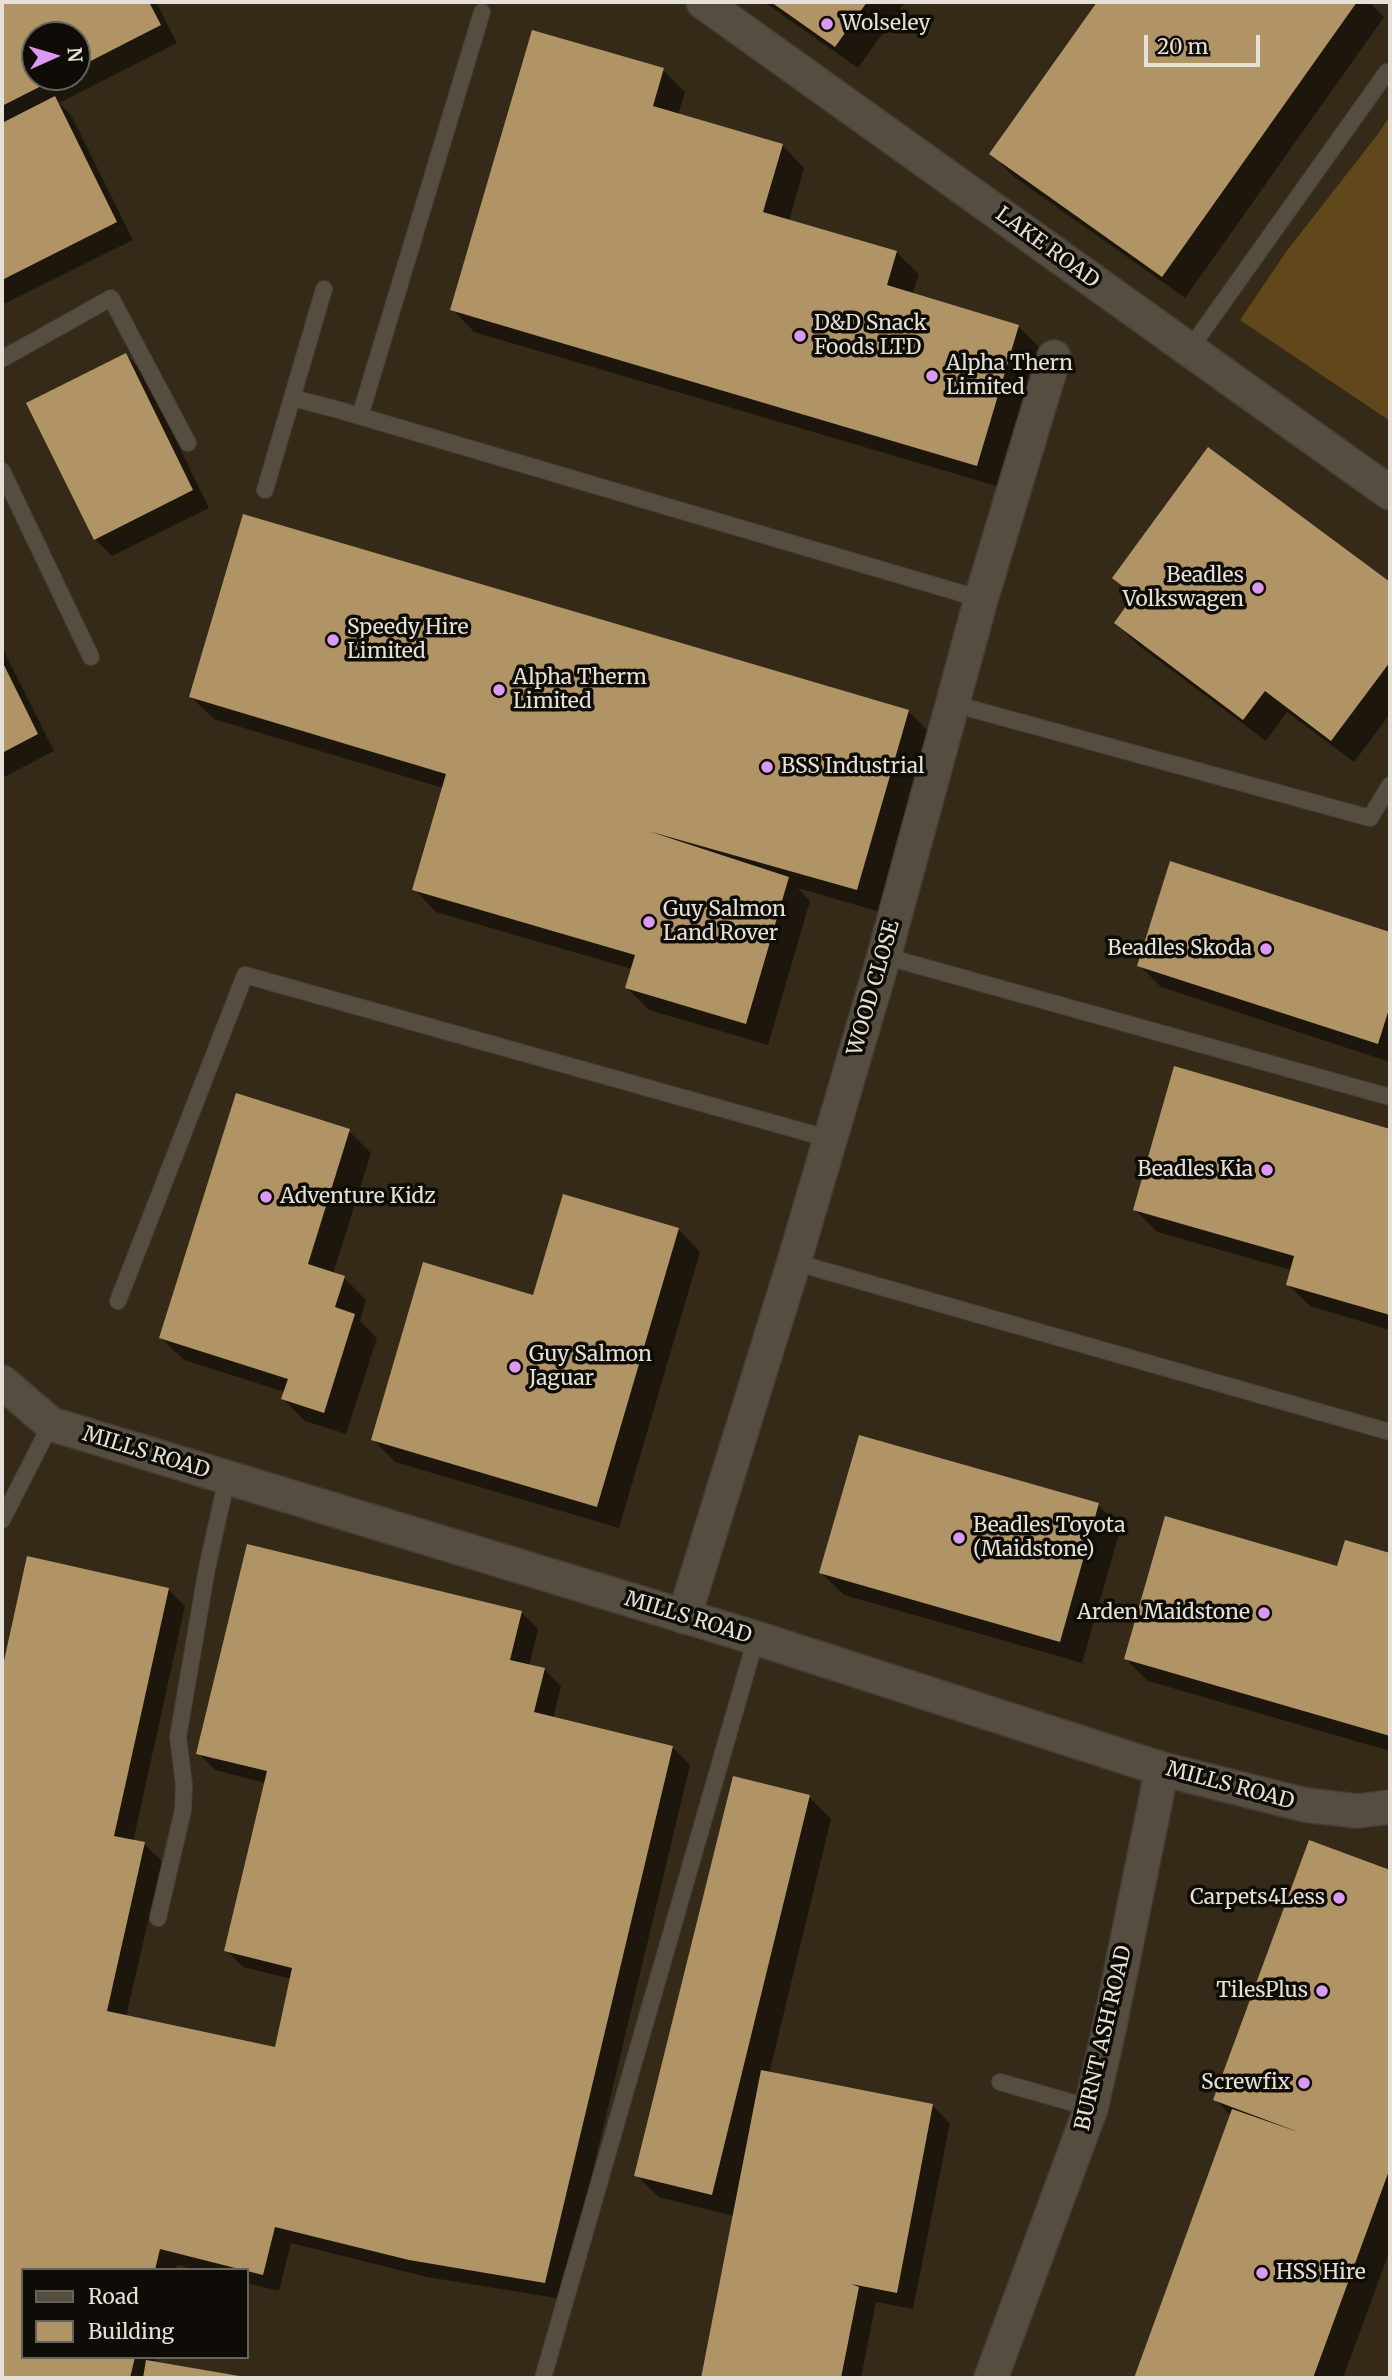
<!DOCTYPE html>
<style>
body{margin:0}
#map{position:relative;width:1392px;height:2380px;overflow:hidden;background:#292116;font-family:Merriweather,serif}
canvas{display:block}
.frame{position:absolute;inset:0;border:4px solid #e5e0d8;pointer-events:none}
.legend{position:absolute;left:21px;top:2268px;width:228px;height:91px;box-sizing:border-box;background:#0f0c07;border:2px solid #65615b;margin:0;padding:9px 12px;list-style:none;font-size:21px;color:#e5e0d8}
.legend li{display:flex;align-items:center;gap:14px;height:35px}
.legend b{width:35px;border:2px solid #65615b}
.north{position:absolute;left:21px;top:21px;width:70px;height:70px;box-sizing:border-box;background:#0f0c07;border:2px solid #65615b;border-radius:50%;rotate:86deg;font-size:19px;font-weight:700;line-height:28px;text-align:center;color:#e5e0d8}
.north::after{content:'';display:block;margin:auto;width:24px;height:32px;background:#dc99f4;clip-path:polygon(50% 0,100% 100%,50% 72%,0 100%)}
.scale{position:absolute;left:1144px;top:35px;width:116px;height:32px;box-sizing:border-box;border:4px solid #e5e0d8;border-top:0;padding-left:9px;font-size:21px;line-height:24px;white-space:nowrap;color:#e5e0d8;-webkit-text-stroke:5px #0f0c07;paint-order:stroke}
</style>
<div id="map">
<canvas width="1392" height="2380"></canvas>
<div class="frame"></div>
<ul class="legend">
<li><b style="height:9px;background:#554d40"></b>Road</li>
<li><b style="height:19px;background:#b09466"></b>Building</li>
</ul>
<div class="north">N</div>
<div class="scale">20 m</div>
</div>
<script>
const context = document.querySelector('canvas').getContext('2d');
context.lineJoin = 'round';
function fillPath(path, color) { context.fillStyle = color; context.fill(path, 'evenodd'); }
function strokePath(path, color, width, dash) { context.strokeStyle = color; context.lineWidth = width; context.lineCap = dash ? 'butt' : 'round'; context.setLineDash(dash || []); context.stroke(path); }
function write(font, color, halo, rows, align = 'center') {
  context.font = font + ' Merriweather,serif'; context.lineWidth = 7; context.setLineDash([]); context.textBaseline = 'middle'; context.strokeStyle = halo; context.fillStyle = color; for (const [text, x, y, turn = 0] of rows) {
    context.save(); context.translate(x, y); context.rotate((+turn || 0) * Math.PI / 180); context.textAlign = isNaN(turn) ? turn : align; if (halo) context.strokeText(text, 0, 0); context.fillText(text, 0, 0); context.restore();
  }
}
const built = new Path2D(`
 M2 2H1390V2378H2ZM35 35H77V77H35ZM23 2270H247V2357H23Z`);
const forest = new Path2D(`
 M1390 116V421L1240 320 1286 252 1378 134Z`);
const shadow = new Path2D(`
 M2 2H156L177 43 59 103 71 115 133 240 2 305ZM35 35H77V77H35Z
 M764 2H905L858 68Z
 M1099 2H1369L1384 17 1185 298 1013 176 991 153Z
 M663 70 685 92 678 115 782 145 804 168 789 221 896 252 919 274 912 295 1018 326 1041 349 1000 487 474 332 452 309Z
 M126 355 143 372 209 508 112 556 95 539Z
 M1209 450 1390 584V714L1354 762 1287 712 1266 741 1138 645 1116 623 1134 598 1114 578Z
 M2 647 54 751 2 778Z
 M191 697 908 711 931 734 880 912 798 888 810 901 768 1045 649 1010 627 988 632 969 436 912 414 889 443 788 214 719Z
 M1171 863 1390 934V1062L1161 987 1139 965Z
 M1175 1069 1390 1131V1330L1310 1306 1287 1284 1291 1270 1157 1232 1135 1210Z
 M349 1131 371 1153 333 1274 344 1278 366 1300 360 1321 377 1338 346 1434 305 1421 283 1399 285 1392 184 1360 161 1338Z
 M678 1229 700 1252 619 1528 395 1462 373 1439 534 1297Z
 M1098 1505 1121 1527 1082 1663 844 1595 821 1573Z
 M1346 1542 1390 1555V1751L1148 1681 1126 1659 1338 1568Z
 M29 1558 168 1589 185 1606 133 1842 144 1844 162 1861 126 2017 277 2049 292 1979 243 1967 226 1950 266 1783 215 1770 198 1753 521 1612 538 1629 529 1666 544 1669 561 1686 553 1719 673 1748 690 1765 562 2299 427 2277 291 2243 279 2291 247 2283V2270H196L177 2265 176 2270H23V2357H155L154 2363 243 2378H2V1677Z
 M809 1797 831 1819 769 2074 932 2105 950 2123 913 2309 876 2302 861 2378H702L734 2216 659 2197 636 2175Z
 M1310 1842 1390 1872V2250L1343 2378H1135L1231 2116 1215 2099Z`);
const building = new Path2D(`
 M2 2H149L161 25 77 68V35H35V77H59L2 106Z
 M771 2H867L835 47Z
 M1097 2H1357L1162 277 989 154Z
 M532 30 664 68 653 106 783 144 763 212 897 251 887 285 1019 325 977 466 450 310Z
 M55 96 117 222 2 280V123Z
 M126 353 193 490 94 540 26 403Z
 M1208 447 1390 582V662L1331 741 1265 691 1243 720 1114 623 1134 595 1112 578Z
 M243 514 909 710 857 890 648 831 789 877 746 1024 625 988 635 955 412 890 446 774 189 697Z
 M2 661 38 734 2 753Z
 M1170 861 1390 932V1006L1378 1044 1137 966Z
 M1174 1066 1390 1129V1315L1286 1285 1294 1256 1133 1210Z
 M236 1093 350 1129 308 1264 345 1276 335 1307 355 1314 324 1413 281 1399 288 1379 159 1338Z
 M563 1194 679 1228 597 1507 371 1440 423 1262 533 1295Z
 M859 1435 1099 1503 1060 1642 819 1573Z
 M1165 1516 1337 1566 1345 1540 1390 1553V1736L1124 1659Z
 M247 1544 522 1611 510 1660 545 1668 534 1712 673 1746 545 2283 409 2260 275 2227 263 2275 160 2249 155 2270H23V2357H135L130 2378H2V1670L27 1556 169 1588 114 1836 145 1842 107 2011 275 2047 292 1968 224 1951 267 1771 196 1754Z
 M733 1776 810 1795 712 2195 634 2176Z
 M1309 1840 1390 1870V2168L1313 2378H1134L1232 2109 1301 2133 1213 2100Z
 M761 2070 933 2104 897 2293 851 2284 859 2287 841 2378H701Z
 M146 2360 245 2377V2378H143Z`);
const service = new Path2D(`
 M1189 350 1387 72
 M2 359 111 298 188 443
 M293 398 339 410 981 599
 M360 416 482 12
 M2 471 91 657
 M265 490 324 289
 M954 704 1370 818 1390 785
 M884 956 1390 1097
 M794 1262 1390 1432
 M118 1301 245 975 830 1139
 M2 1520 51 1424
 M158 1918 183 1810 184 1785 178 1737 207 1568 227 1478
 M1000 2082 1091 2108
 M543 2378 756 1638`);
const minor = new Path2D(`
 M703 2 1390 493
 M2 1382 51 1424 756 1638 1162 1769 1305 1805 1357 1811 1390 1807
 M684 1617 794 1262 884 956 981 599 1054 357
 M991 2378 1091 2108 1109 2029 1162 1769`);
const markers = [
 [827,24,7,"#dc99f4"],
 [800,336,7,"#dc99f4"],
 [932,376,7,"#dc99f4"],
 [1258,588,7,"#dc99f4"],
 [333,640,7,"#dc99f4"],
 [499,690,7,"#dc99f4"],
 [767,767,7,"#dc99f4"],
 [649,922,7,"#dc99f4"],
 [1266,949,7,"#dc99f4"],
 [1267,1170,7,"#dc99f4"],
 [266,1197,7,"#dc99f4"],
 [515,1367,7,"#dc99f4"],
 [959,1538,7,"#dc99f4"],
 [1264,1613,7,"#dc99f4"],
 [1339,1898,7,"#dc99f4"],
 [1322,1991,7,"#dc99f4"],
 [1304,2083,7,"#dc99f4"],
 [1262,2273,7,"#dc99f4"]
];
const poiNames = [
 ["Wolseley",841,24],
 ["D&D Snack",814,324],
 ["Foods LTD",814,348],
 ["Alpha Thern",946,364],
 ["Limited",946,388],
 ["Beadles",1244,576,"right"],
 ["Volkswagen",1244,600,"right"],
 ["Speedy Hire",347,628],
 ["Limited",347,652],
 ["Alpha Therm",513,678],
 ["Limited",513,702],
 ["BSS Industrial",781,767],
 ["Guy Salmon",663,910],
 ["Land Rover",663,934],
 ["Beadles Skoda",1252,949,"right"],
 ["Beadles Kia",1253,1170,"right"],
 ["Adventure Kidz",280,1197],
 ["Guy Salmon",529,1355],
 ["Jaguar",529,1379],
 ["Beadles Toyota",973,1526],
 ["(Maidstone)",973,1550],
 ["Arden Maidstone",1250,1613,"right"],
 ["Carpets4Less",1325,1898,"right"],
 ["TilesPlus",1308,1991,"right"],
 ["Screwfix",1290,2083,"right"],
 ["HSS Hire",1276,2273]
];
const streetNames = [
 ["LAKE ROAD",1047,248,36],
 ["WOOD CLOSE",874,988,-74],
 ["MILLS ROAD",146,1453,17],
 ["MILLS ROAD",688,1618,17],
 ["MILLS ROAD",1230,1786,15],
 ["BURNT ASH ROAD",1104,2038,-77]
];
fillPath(built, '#352a18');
fillPath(forest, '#61481a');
fillPath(shadow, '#0007');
fillPath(building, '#b09466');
strokePath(service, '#443e36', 18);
strokePath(minor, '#443e36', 36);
strokePath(service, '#554d40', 16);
strokePath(minor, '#554d40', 33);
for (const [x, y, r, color] of markers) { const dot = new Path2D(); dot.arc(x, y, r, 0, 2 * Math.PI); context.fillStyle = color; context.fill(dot); strokePath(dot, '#0f0c07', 2.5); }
write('21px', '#e5e0d8', '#0f0c07', poiNames, 'left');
write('21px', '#e5e0d8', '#0f0c07', streetNames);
</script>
